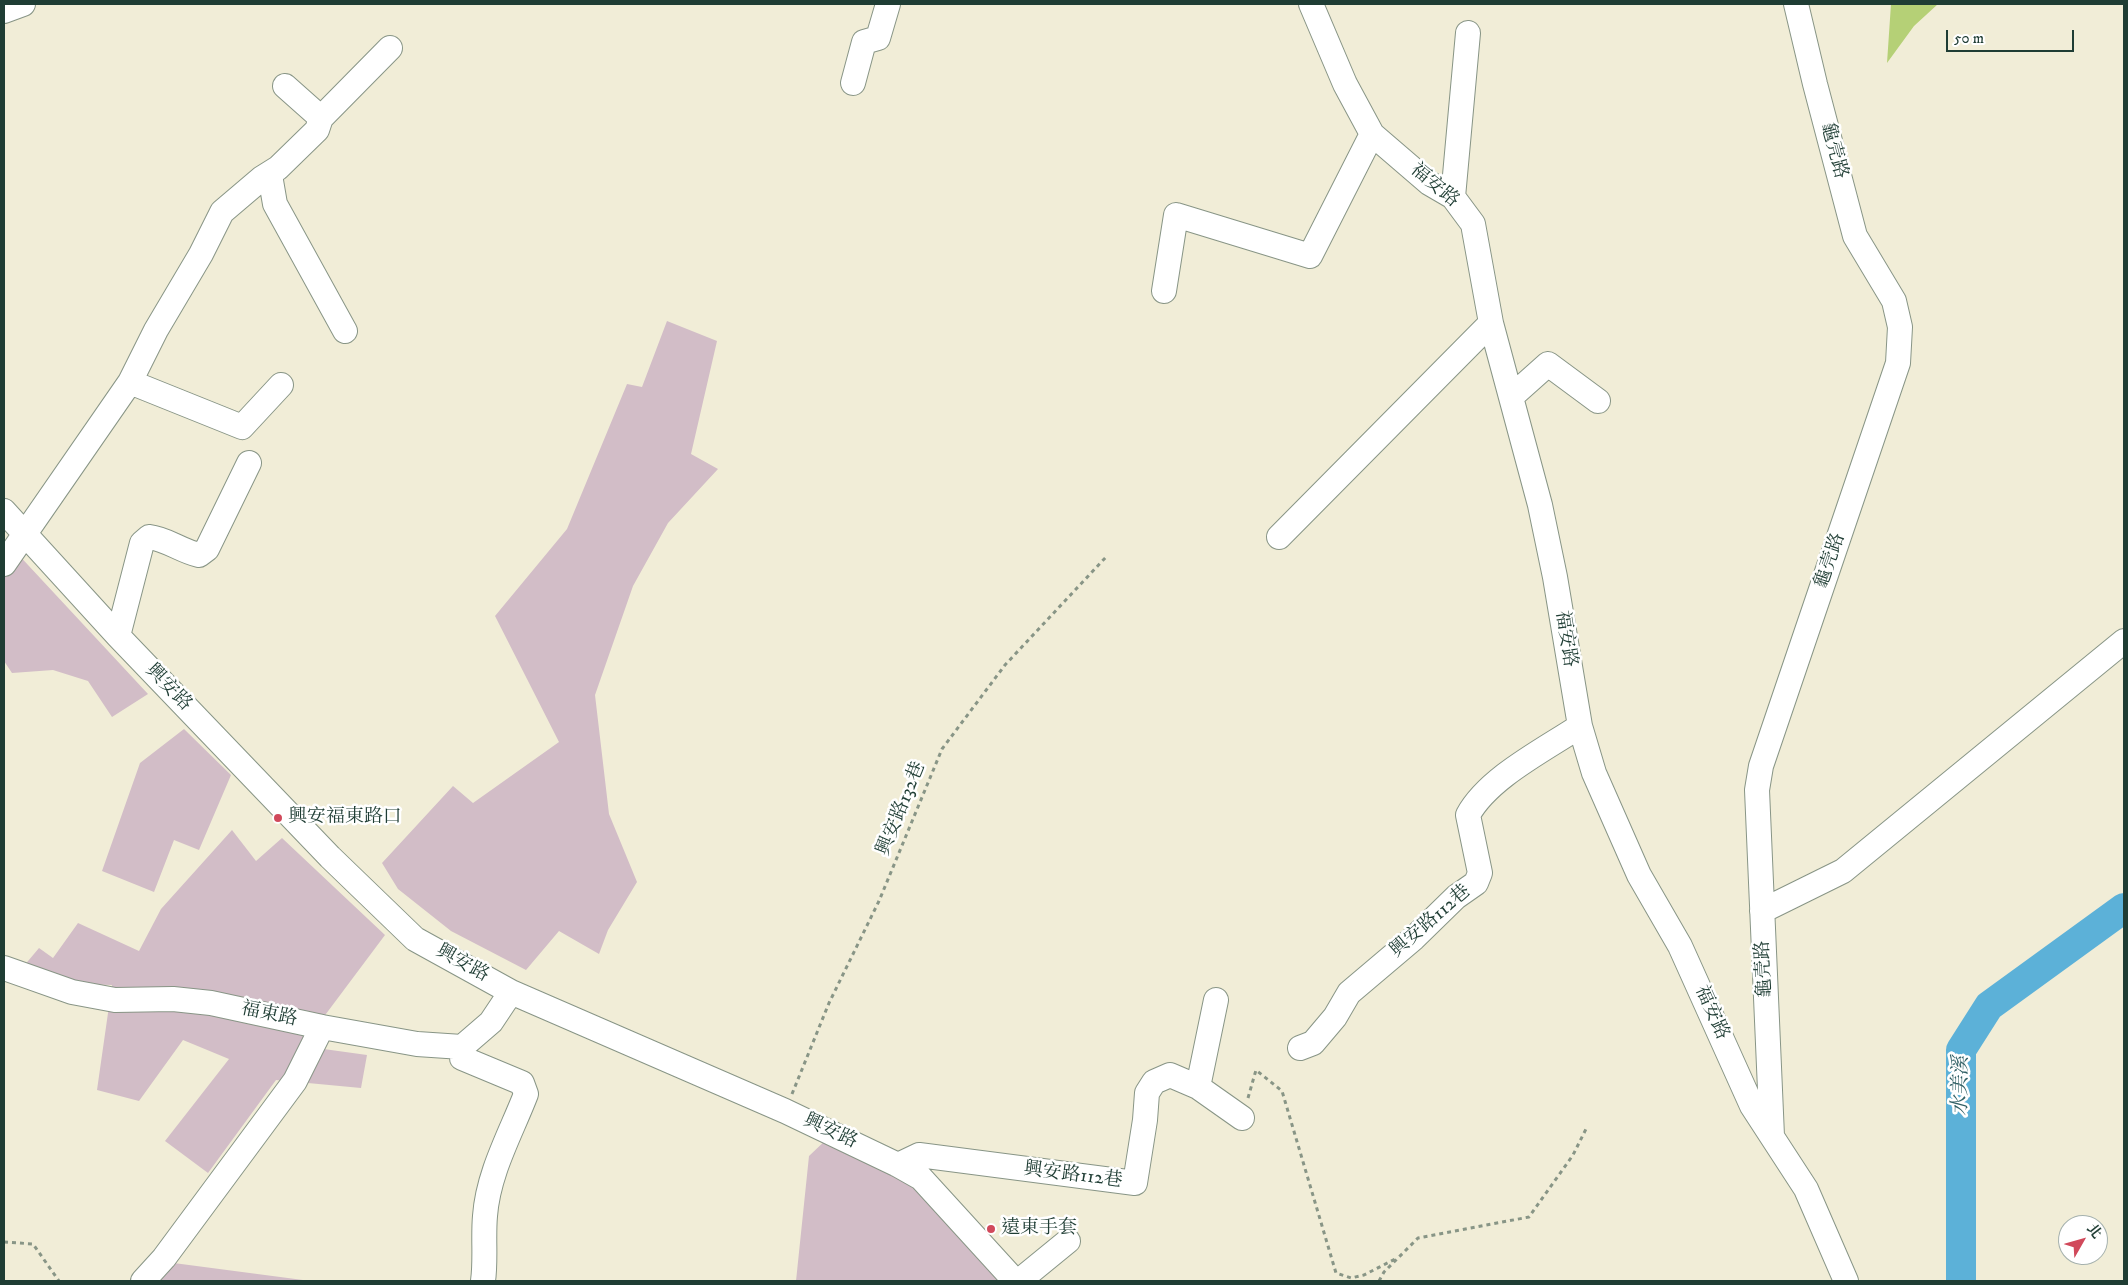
<!DOCTYPE html>
<meta charset="utf-8">
<style>
body{margin:0}
#map{position:relative;width:2128px;height:1285px;overflow:hidden;background:#f1edd7;font-family:"IM FELL DW Pica","Noto Serif TC",serif}
canvas{display:block}
.frame{position:absolute;inset:0;border:5px solid #1f3d34;pointer-events:none}
.north{position:absolute;left:2058px;top:1215px;width:50px;height:50px;box-sizing:border-box;background:#fff;border:1px solid #a5b1ae;border-radius:50%;rotate:52deg;font-size:14px;font-weight:700;line-height:20px;text-align:center;color:#1f3d34}
.north::after{content:'';display:block;margin:auto;width:18px;height:22px;background:#d1495b;clip-path:polygon(50% 0,100% 100%,50% 72%,0 100%)}
.scale{position:absolute;left:1946px;top:30px;width:128px;height:22px;box-sizing:border-box;border:2px solid #1f3d34;border-top:0;padding-left:6px;font-size:15px;line-height:18px;white-space:nowrap;color:#1f3d34;-webkit-text-stroke:4px #fff;paint-order:stroke}
</style>
<div id="map">
<canvas width="2128" height="1285"></canvas>
<div class="frame"></div>
<div class="north">北</div>
<div class="scale">50 m</div>
</div>
<script>
const context = document.querySelector('canvas').getContext('2d');
context.lineJoin = 'round';
function fillPath(path, color) { context.fillStyle = color; context.fill(path, 'evenodd'); }
function strokePath(path, color, width, dash) { context.strokeStyle = color; context.lineWidth = width; context.lineCap = dash ? 'butt' : 'round'; context.setLineDash(dash || []); context.stroke(path); }
function write(font, color, halo, rows, align = 'center') {
  context.font = font + ' "IM FELL DW Pica","Noto Serif TC",serif'; context.lineWidth = 5; context.setLineDash([]); context.textBaseline = 'middle'; context.strokeStyle = halo; context.fillStyle = color; for (const [text, x, y, turn = 0] of rows) {
    context.save(); context.translate(x, y); context.rotate((+turn || 0) * Math.PI / 180); context.textAlign = isNaN(turn) ? turn : align; if (halo) context.strokeText(text, 0, 0); context.fillText(text, 0, 0); context.restore();
  }
}
const industrial = new Path2D(`
 M667 321 717 341 691 454 718 469 668 523 633 586 595 695 609 814 637 882 608 930 599 954 559 931 526 970 451 931 398 889 382 863 453 786 473 803 559 742 495 616 567 529 627 384 642 387Z
 M15 551 148 694 112 717 88 681 53 670 12 673 4 661V553Z
 M184 729 231 775 199 850 174 840 154 892 102 871 140 763Z
 M232 830 256 861 282 838 385 935 302 1046 367 1055 361 1088 276 1080 208 1173 165 1141 229 1059 183 1040 139 1101 97 1090 112 985 75 984 23 967 39 948 53 958 78 923 139 951 161 909Z
 M829 1137 924 1188 1011 1281H796L809 1156Z
 M166 1262 303 1280 304 1281H149Z`);
const green = new Path2D(`
 M1891 4H1938L1914 26 1887 63Z`);
const river = new Path2D(`
 M1961 1281V1050L1989 1006 2124 908`);
const path = new Path2D(`
 M792 1094 829 1003 879 901 942 749 1005 665 1106 557
 M1248 1098 1256 1070 1282 1091 1336 1273 1351 1278 1364 1275 1397 1258
 M4 1242 33 1244 59 1281
 M1379 1281 1384 1272 1418 1238 1529 1217 1573 1155 1587 1127`);
const minor = new Path2D(`
 M1311 4 1345 84 1372 134 1429 183 1453 197 1473 224 1491 323 1540 505 1555 577 1580 726 1594 773 1639 875 1680 946 1752 1106 1806 1189 1846 1281
 M4 11 23 4
 M853 83 864 42 878 38 888 4
 M285 86 321 118
 M270 175 275 204 345 331
 M1453 197 1468 33
 M1164 291 1176 215 1310 256 1372 134
 M130 382 242 427 281 385
 M1511 397 1548 364 1598 401
 M4 511 118 636 330 857 415 939 511 992 785 1111 898 1165 921 1178 1015 1281
 M1279 537 1491 323
 M4 564 130 382 156 330 201 254 222 212 262 178 278 168 317 130 321 118 390 48
 M118 636 142 543 149 537C167 539 181 551 199 555L207 549 249 463
 M1762 911 1843 871 2124 641
 M4 968 72 992 115 1000 173 999 211 1003 322 1027 417 1044 462 1047 491 1022 511 992
 M462 1047V1058L522 1083 526 1094C511 1133 488 1173 485 1216 483 1238 486 1260 483 1281
 M1300 1048 1313 1043 1335 1017 1349 993 1414 938 1456 897 1476 883 1480 873 1468 815C1488 778 1544 750 1580 726
 M1198 1087 1216 1000
 M1772 1136 1757 790 1761 766 1898 363 1900 327 1894 301 1855 236 1815 84 1796 4
 M898 1165 919 1155 1135 1183 1145 1120 1147 1093 1154 1082 1170 1075 1198 1087 1242 1118
 M143 1281 164 1258 295 1081 322 1027
 M1019 1281 1068 1241`);
const markers = [
 [278,818,5,"#d1495b"],
 [991,1229,5,"#d1495b"]
];
const streetNames = [
 ["龜壳路",1833,151,75],
 ["福安路",1434,186,40],
 ["龜壳路",1831,561,-71],
 ["福安路",1565,639,81],
 ["興安路",168,688,46],
 ["興安路132巷",902,809,-68],
 ["興安路112巷",1431,922,-41],
 ["興安路",462,964,29],
 ["龜壳路",1765,969,-93],
 ["福安路",1711,1013,66],
 ["福東路",269,1015,12],
 ["興安路",830,1132,25],
 ["興安路112巷",1073,1176,7]
];
const poiNames = [
 ["興安福東路口",288,818],
 ["遠東手套",1001,1229]
];
const waterNames = [
 ["水美溪",1962,1086,-89]
];
fillPath(industrial, '#d2bdc7');
fillPath(green, '#b5d076');
strokePath(river, '#5cb1d8', 30);
strokePath(minor, '#889586', 26);
strokePath(path, '#889586', 3, [4, 4]);
strokePath(minor, '#fff', 24);
for (const [x, y, r, color] of markers) { const dot = new Path2D(); dot.arc(x, y, r, 0, 2 * Math.PI); context.fillStyle = color; context.fill(dot); strokePath(dot, '#fff', 2); }
write('19px', '#1f3d34', '#fff', streetNames);
write('19px', '#1f3d34', '#fff', poiNames, 'left');
write('italic 20px', '#316065', '#fff', waterNames);
</script>
